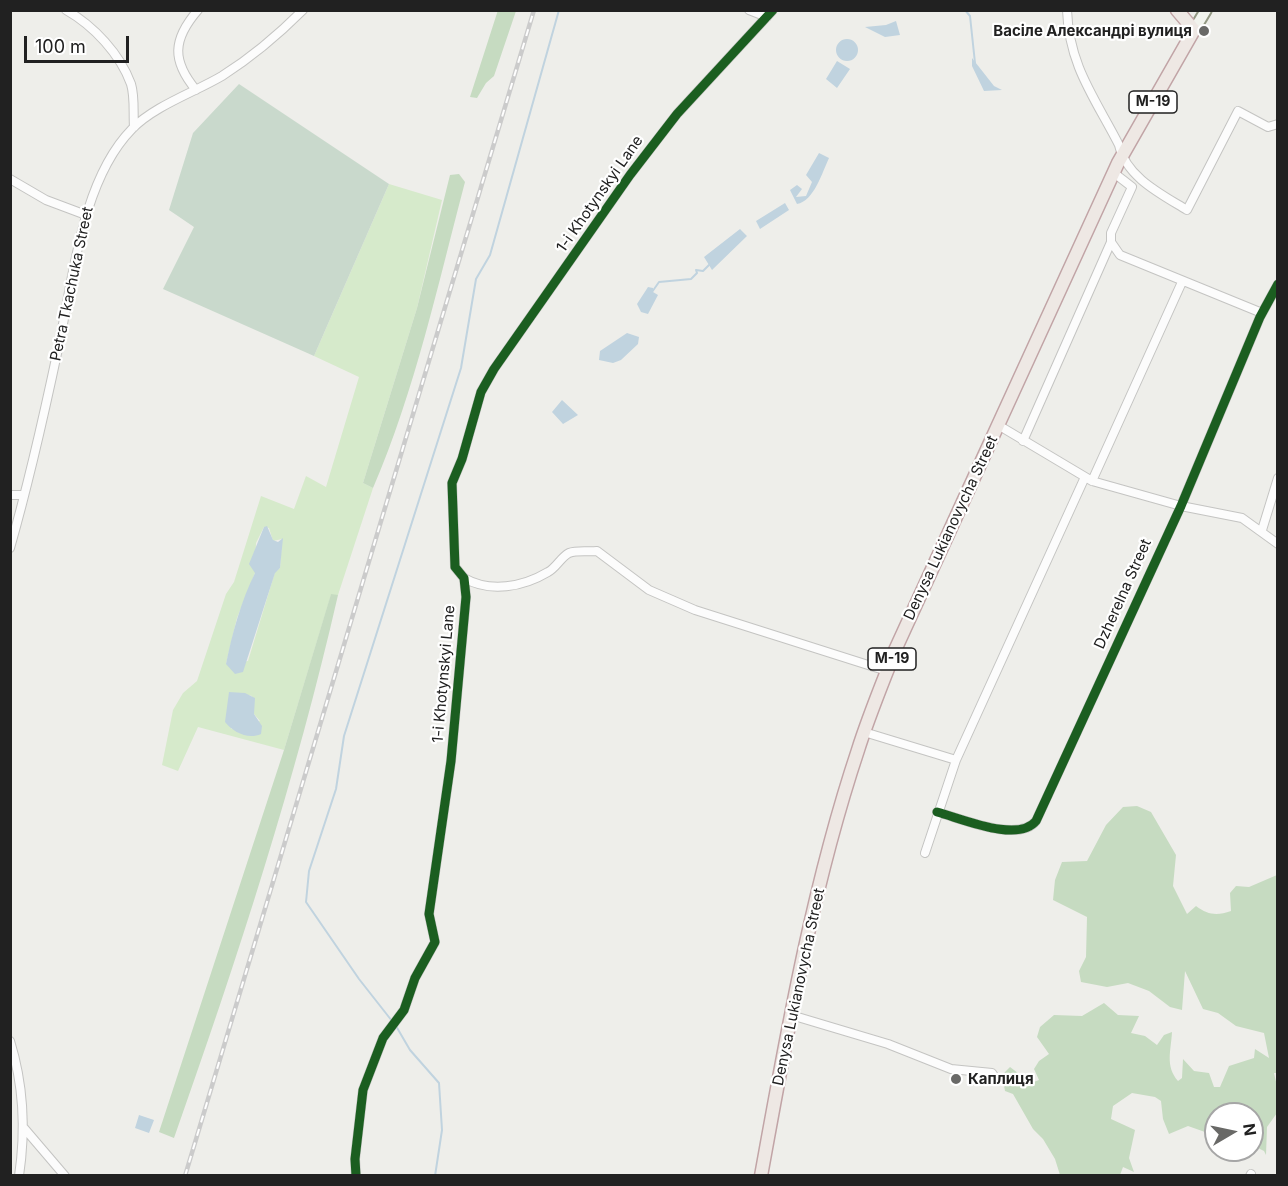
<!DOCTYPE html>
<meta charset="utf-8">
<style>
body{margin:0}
#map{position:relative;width:1288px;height:1186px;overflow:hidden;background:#eeeeea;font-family:Inter,sans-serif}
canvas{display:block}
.frame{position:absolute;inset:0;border:12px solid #212121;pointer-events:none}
.north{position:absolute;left:1204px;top:1102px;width:60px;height:60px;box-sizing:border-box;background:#fff;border:2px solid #a6a6a6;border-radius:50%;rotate:81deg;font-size:16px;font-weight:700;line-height:24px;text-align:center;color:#212121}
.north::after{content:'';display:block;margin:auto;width:21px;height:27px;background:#696967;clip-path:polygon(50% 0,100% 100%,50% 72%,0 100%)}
.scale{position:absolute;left:24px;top:36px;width:105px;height:27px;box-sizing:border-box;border:3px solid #212121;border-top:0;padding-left:8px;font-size:18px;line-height:21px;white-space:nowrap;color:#212121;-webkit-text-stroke:4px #fff;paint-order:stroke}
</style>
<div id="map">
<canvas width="1288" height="1186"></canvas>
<div class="frame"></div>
<div class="north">N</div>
<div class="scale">100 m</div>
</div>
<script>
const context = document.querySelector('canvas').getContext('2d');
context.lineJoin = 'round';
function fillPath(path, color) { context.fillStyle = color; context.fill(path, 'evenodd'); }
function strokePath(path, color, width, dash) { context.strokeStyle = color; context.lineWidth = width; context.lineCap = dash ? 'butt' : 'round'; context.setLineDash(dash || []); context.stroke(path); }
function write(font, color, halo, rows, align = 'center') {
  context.font = font + ' Inter,sans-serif'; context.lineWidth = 4.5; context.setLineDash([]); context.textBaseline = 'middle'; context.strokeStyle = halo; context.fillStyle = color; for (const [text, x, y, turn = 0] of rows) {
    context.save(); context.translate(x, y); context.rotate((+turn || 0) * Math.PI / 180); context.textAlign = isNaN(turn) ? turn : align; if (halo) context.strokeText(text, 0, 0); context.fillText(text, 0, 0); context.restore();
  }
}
const grass = new Path2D(`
 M389 184 442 200 417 308 363 483 373 488 338 595H331L284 750 198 727 178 771 162 765 173 710 183 693 197 681 226 594 234 582 261 496 294 509 306 476 326 487 359 377 314 356ZM264 527 269 528 273 541 282 539 280 568 275 572 248 661 226 664 237 618 255 573 256 543ZM248 695 252 696 254 714 260 721 231 729Z`);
const forest = new Path2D(`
 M498 10 516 11 494 76 486 83 477 98 470 97Z
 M459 174 465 182C438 284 415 391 373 488L363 483 417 308 450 175Z
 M331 594 338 595C296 779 237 960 174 1138L159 1132 284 750Z
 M1137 806 1151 812 1176 855 1173 886 1187 914 1196 906C1208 915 1217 916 1231 911L1230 893 1236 886 1249 887 1277 875V1073H1274L1277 1086V1113L1267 1127 1266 1155 1264 1151 1252 1145V1114H1216V1131L1205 1132 1188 1126 1169 1134 1163 1119 1161 1101 1155 1097 1132 1093 1113 1106 1111 1119 1135 1130 1129 1158 1134 1172 1123 1167 1120 1175H1060L1055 1159 1043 1139 1033 1129 1013 1094 1005 1091 1002 1075 1010 1067 1031 1083 1039 1080 1034 1069 1039 1061 1049 1054 1037 1037 1040 1027 1054 1015 1082 1016 1104 1003 1118 1015 1139 1016 1131 1033 1145 1036 1157 1045 1164 1035 1172 1032C1171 1051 1165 1066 1178 1081L1182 1078 1183 1059 1194 1071 1209 1073 1214 1087H1220L1229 1066 1254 1058 1255 1049 1269 1058 1264 1033 1236 1026 1218 1013 1203 1009 1185 971 1182 1010 1170 1007 1149 991 1128 983 1107 987 1081 982 1079 971 1086 957 1087 917 1053 900 1055 880 1062 862 1087 861 1106 825 1123 807Z`);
const cemetery = new Path2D(`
 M239 84 389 184 314 356 163 289 194 227 169 210 193 133Z`);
const water = new Path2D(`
 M896 21 900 35 885 37 865 27 886 25Z
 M836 50a11 11 0 1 1 22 0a11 11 0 1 1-22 0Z
 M972 58 994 86 1002 90 984 91 972 66Z
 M837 61 850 69 837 88 826 79Z
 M819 153 829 158C822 173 814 201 797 204L790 190 797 185 802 189 796 197 806 196 812 182 806 175Z
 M785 203 789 210 760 229 756 221Z
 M740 229 747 236 712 270 704 257Z
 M648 287 653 288V292L658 295 648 314 641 312 637 304Z
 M627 333 639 337 638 344 621 360 613 363 599 360 600 351Z
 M562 400 578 415 563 424 552 412Z
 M267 526 273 540 278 542 283 538 280 568 275 573 243 672 235 674 226 664C232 634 241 601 255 573L249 564 264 527Z
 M229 692 245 693 255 698 254 714 262 726 261 734C248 740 233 732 225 722Z
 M139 1115 154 1120 149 1133 135 1128Z`);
const stream = new Path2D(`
 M965 10 970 16 975 63
 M652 292 659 282 691 279 697 273 696 270 703 271 710 264
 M392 1021 359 979 306 902 309 871 336 789 344 736 461 368 476 279 490 255 559 10
 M396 1026 410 1050 439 1083 442 1130 435 1176`);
const minor = new Path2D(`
 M66 10C94 26 120 54 131 84 135 97 133 113 134 127
 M749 10 767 17
 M1067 10C1069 66 1095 98 1119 145 1126 177 1161 194 1187 210L1238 111 1268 127 1278 124
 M196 90C172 61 172 40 198 10
 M1114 173 1132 187 1111 233V242L1120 255 1262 313
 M10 179 46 200 86 215
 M998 425 1092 481 1181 506 1242 518 1278 544
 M1023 441 1111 242
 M1092 481 1182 282
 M10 495H24
 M1262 530 1278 478
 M10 548C29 482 44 415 58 349 73 280 81 181 132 129 154 106 195 92 222 76 252 57 278 35 303 10
 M464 578C490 593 523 587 548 572 556 568 561 557 569 553 577 550 588 552 597 551L649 590 695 610 887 671
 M864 732 956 760
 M937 812C963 819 1018 843 1036 821L1181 506 1260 317 1278 284
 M925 853 956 760 1085 477
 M791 1015 888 1044 951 1069 992 1073 996 1079
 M10 1041C24 1086 26 1129 19 1176
 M24 1128 65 1176
 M356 1176 355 1159 363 1090 383 1038 404 1010 415 978 435 942 429 914 451 761 466 597 464 578 455 567 452 483 462 459 481 392 494 369 630 175 677 114 773 10
 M1250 1176 1251 1174`);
const secondary = new Path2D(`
 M1194 30 1206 10`);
const trunk = new Path2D(`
 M761 1176C787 1033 812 888 858 750 869 715 883 682 896 648L1118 163 1194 30 1177 10`);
const rail = new Path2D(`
 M185 1176 534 10`);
const cycleway = new Path2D(`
 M937 812C963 819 1018 843 1036 821L1181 506 1260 317 1278 284
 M356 1176 355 1159 363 1090 383 1038 404 1010 415 978 435 942 429 914 451 761 466 597 464 578 455 567 452 483 462 459 481 392 494 369 630 175 677 114 773 10`);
const markers = [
 [1204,31,6,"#696967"],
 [956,1079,6,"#696967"]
];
const shields = [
 [1153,102,48],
 [892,659,48]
];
const shieldNames = [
 ["М-19",1153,102],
 ["М-19",892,659]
];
const poiNames = [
 ["Васіле Александрі вулиця",1192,31],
 ["Каплиця",968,1079,"left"]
];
const streetNames = [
 ["1-i Khotynskyi Lane",600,194,-55],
 ["Petra Tkachuka Street",72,284,-78],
 ["Denysa Lukianovycha Street",951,528,-65],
 ["Dzherelna Street",1123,594,-66],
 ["1-i Khotynskyi Lane",444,674,-85],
 ["Denysa Lukianovycha Street",799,987,-78]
];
fillPath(grass, '#d6eacb');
fillPath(forest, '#c6dbc1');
fillPath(cemetery, '#c9d9cc');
fillPath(water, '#c0d3df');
strokePath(stream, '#c0d3df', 2);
strokePath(minor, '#c4c4c2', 10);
strokePath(secondary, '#929883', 14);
strokePath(trunk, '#c1a4a6', 15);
strokePath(minor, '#fcfcfc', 8);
strokePath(secondary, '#f1f3ed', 10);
strokePath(trunk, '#eee8e4', 12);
strokePath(rail, '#cbcbcb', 4.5);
strokePath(rail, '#fff', 2, [7]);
strokePath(cycleway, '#1b5e20', 9);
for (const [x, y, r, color] of markers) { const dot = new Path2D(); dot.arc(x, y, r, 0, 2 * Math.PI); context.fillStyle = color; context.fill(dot); strokePath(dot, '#fff', 2); }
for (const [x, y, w] of shields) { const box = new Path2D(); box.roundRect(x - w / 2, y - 11, w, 22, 4.5); context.fillStyle = '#fff'; context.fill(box); strokePath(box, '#212121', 1.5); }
write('bold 14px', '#212121', null, shieldNames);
write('bold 15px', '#212121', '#fff', poiNames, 'right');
write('15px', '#212121', '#fff', streetNames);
</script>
